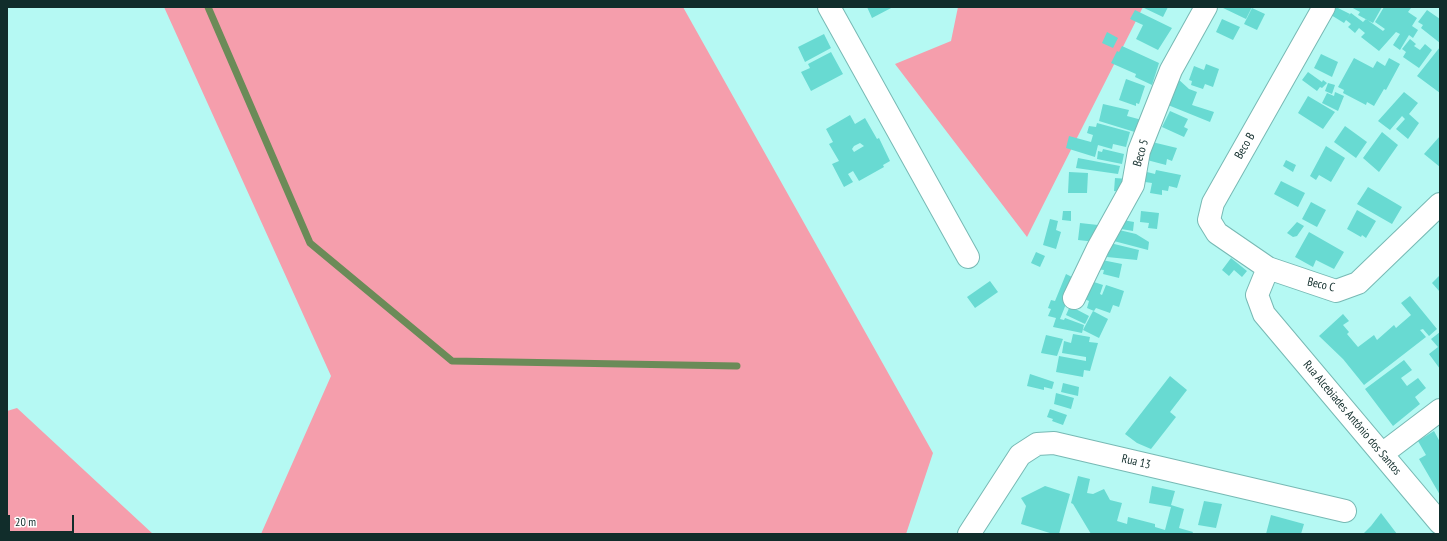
<!DOCTYPE html>
<meta charset="utf-8">
<style>
body{margin:0}
#map{position:relative;width:1447px;height:541px;overflow:hidden;background:#b5f9f3;font-family:"PT Sans Narrow",sans-serif}
canvas{display:block}
.frame{position:absolute;inset:0;border:8px solid #112d2b;pointer-events:none}
.scale{position:absolute;left:8px;top:515px;width:66px;height:18px;box-sizing:border-box;border:2px solid #112d2b;border-top:0;padding-left:5px;font-size:12px;line-height:14px;white-space:nowrap;color:#112d2b;-webkit-text-stroke:3px #fff;paint-order:stroke}
</style>
<div id="map">
<canvas width="1447" height="541"></canvas>
<div class="frame"></div>
<div class="scale">20 m</div>
</div>
<script>
const context = document.querySelector('canvas').getContext('2d');
context.lineJoin = 'round';
function fillPath(path, color) { context.fillStyle = color; context.fill(path, 'evenodd'); }
function strokePath(path, color, width, dash) { context.strokeStyle = color; context.lineWidth = width; context.lineCap = dash ? 'butt' : 'round'; context.setLineDash(dash || []); context.stroke(path); }
function write(font, color, halo, rows, align = 'center') {
  context.font = font + ' "PT Sans Narrow",sans-serif'; context.lineWidth = 3; context.setLineDash([]); context.textBaseline = 'middle'; context.strokeStyle = halo; context.fillStyle = color; for (const [text, x, y, turn = 0] of rows) {
    context.save(); context.translate(x, y); context.rotate((+turn || 0) * Math.PI / 180); context.textAlign = isNaN(turn) ? turn : align; if (halo) context.strokeText(text, 0, 0); context.fillText(text, 0, 0); context.restore();
  }
}
const forest = new Path2D(`
 M164 7H683L933 453 906 534H261L331 376Z
 M958 7H1143L1027 237 895 64 951 41Z
 M17 408 153 534H7V411Z`);
const stream = new Path2D(`
 M208 7 310 243 452 361 737 366`);
const building = new Path2D(`
 M867 7H893L872 18Z
 M1142 7H1168L1163 17Z
 M1221 7H1252L1246 19Z
 M1336 7 1350 14 1347 18 1351 13 1363 22 1366 19 1383 31 1385 29 1375 22 1384 7H1409L1411 8 1408 12 1417 18 1412 26 1418 30 1413 38 1409 35 1400 50 1393 45 1400 34 1396 32 1379 51 1361 37 1365 33 1359 28 1355 33 1348 27 1351 24 1346 20 1344 23 1331 15Z
 M1351 7H1382L1373 23 1358 15 1360 12Z
 M1252 8 1265 14 1257 30 1244 24Z
 M1135 10 1172 28 1158 50 1136 39 1143 25 1130 19Z
 M1427 10 1440 19V43L1421 28 1423 25 1418 22Z
 M1222 19 1240 27 1233 40 1216 32Z
 M1107 32 1118 38 1113 48 1102 43Z
 M824 34 831 48 805 62 798 47Z
 M1410 39 1416 44 1414 46 1420 50 1425 44 1432 50 1419 68 1403 57 1406 52 1402 49Z
 M1122 46 1159 63 1152 85 1135 77 1136 74 1111 63 1117 51 1119 52Z
 M1440 47V93L1417 76Z
 M831 52 843 74 811 91 801 72 810 68 808 64Z
 M1321 54 1338 62 1332 77 1314 68Z
 M1354 58 1373 68 1377 61 1385 66 1389 58 1400 64 1386 90 1384 89 1374 106 1367 102 1366 105 1343 93 1344 90 1338 87Z
 M1206 64 1219 69 1213 87 1205 84 1203 89 1191 85 1192 81 1189 80 1194 66 1204 70Z
 M1308 72 1322 82 1323 80 1327 83 1322 88 1320 87 1317 91 1302 80Z
 M1177 78 1189 89 1197 92 1192 105 1214 112 1210 122 1168 105Z
 M1126 79 1145 86 1139 104 1136 103V106L1119 100Z
 M1328 83 1335 85 1332 94 1325 91Z
 M1335 92 1344 96 1338 111 1322 103 1327 93 1334 96Z
 M1404 92 1418 103 1409 114 1419 123 1408 139 1396 129 1405 119 1402 116 1390 130 1378 121Z
 M1308 96 1335 112 1323 129 1298 113Z
 M1103 104 1129 110 1127 116 1142 120 1138 133 1099 121Z
 M1170 111 1188 119 1184 127 1188 129 1184 137 1162 127Z
 M850 115 855 124 865 118 877 139 879 138 890 161 883 165 884 167 859 181 853 171 848 174 853 182 844 187 832 164 839 161 829 144 833 142 826 129ZM860 143 864 146 854 152 852 149 854 146Z
 M1097 123 1130 132 1126 147 1113 144 1112 149 1098 145 1095 157 1066 148 1069 136 1091 142 1093 135 1087 133 1089 126 1096 127Z
 M1345 126 1367 142 1356 158 1334 142Z
 M1382 132 1398 145 1379 172 1363 158Z
 M1440 136V167L1424 154Z
 M1152 142 1177 148 1172 161 1167 159 1166 165 1147 160Z
 M1326 146 1345 158 1331 182 1319 175 1316 180 1310 176Z
 M1103 149 1124 154 1122 164 1097 159 1098 151 1102 152Z
 M1078 158 1120 166 1118 174 1076 168Z
 M1286 160 1296 165 1293 172 1283 166Z
 M1156 170 1181 175 1177 188 1169 186 1168 191 1162 190V195L1150 193 1152 183 1145 182 1147 172 1155 174Z
 M1069 172 1088 173 1087 193H1068Z
 M1115 178 1128 179 1126 192 1114 191Z
 M1281 181 1305 193 1298 207 1274 194Z
 M1368 187 1402 207 1392 224 1357 204Z
 M1311 202 1326 210 1317 227 1302 219Z
 M1357 210 1376 221 1366 238 1362 235 1361 237 1347 229Z
 M1063 211H1071V221L1062 220Z
 M1141 211 1159 213 1157 229 1148 228 1149 223 1140 222Z
 M1050 219 1058 221 1056 230 1061 232 1056 249 1043 245Z
 M1117 219 1134 222 1133 231 1115 228Z
 M1297 222 1304 226 1297 236 1293 237 1287 233Z
 M1080 223 1098 225 1096 242 1078 240Z
 M1115 229 1136 234 1149 242 1148 250 1110 240Z
 M1309 232 1344 252 1334 269 1316 260 1313 267 1295 257Z
 M1110 243 1139 250 1137 260 1107 257Z
 M1036 252 1045 256 1040 267 1031 263Z
 M1231 258 1247 271 1242 277 1234 270 1229 276 1222 270Z
 M1097 259 1122 264 1119 278 1103 274 1104 270 1095 269Z
 M1066 274 1076 279 1060 319 1064 320 1065 318 1084 325 1082 333 1053 327 1056 318 1048 316 1051 309 1048 308 1051 300 1055 301Z
 M1440 275V292L1432 283Z
 M1088 280 1103 285 1100 294 1102 295 1106 285 1124 291 1119 307 1113 305 1110 313 1096 308 1094 311 1087 308 1089 301 1082 298Z
 M990 281 998 292 975 308 967 297Z
 M1410 296 1437 329 1429 336 1423 329 1420 330 1426 337 1364 385 1343 359 1319 336 1343 314 1349 321 1343 325 1349 332 1347 334 1358 347 1374 335 1377 340 1394 325 1396 328 1411 315 1401 303Z
 M1070 306 1089 316 1085 324 1066 315Z
 M1093 311 1108 319 1099 338 1083 330Z
 M1440 332V369L1429 354 1438 347 1431 339Z
 M1073 334 1090 337 1089 342 1098 343 1090 371 1084 370 1083 377 1056 372 1059 356 1086 361V357L1062 353 1064 341 1071 343Z
 M1046 335 1063 339 1057 356 1041 353Z
 M1404 360 1412 370 1401 378 1407 386 1418 378 1426 388 1415 397 1420 404 1393 426 1365 389Z
 M1030 374 1054 382 1052 389 1044 387V390L1027 386Z
 M1170 376 1187 390 1170 412 1176 417 1151 449 1137 443 1125 434Z
 M1063 383 1079 387 1078 396 1061 392Z
 M1056 393 1074 398 1071 409 1054 404Z
 M1050 409 1067 415 1063 425 1052 421 1053 419 1047 417Z
 M1434 431 1440 442V495L1419 459 1426 455 1418 441Z
 M1078 476 1090 479 1087 493 1093 494 1104 489 1110 500 1122 503 1117 521 1127 524 1128 517 1155 524V527L1165 530 1171 507 1149 503 1152 486 1175 491 1171 505 1184 509 1179 528 1193 532 1192 534H1097L1096 533 1091 534 1073 504 1071 503Z
 M1045 486 1070 494 1059 534H1053L1021 524 1026 506 1021 498Z
 M1204 501 1222 504 1216 528 1198 525Z
 M1381 513 1397 534H1363L1371 526Z
 M1271 515 1304 524 1301 534H1266Z`);
const minor = new Path2D(`
 M829 7 968 257
 M1440 204 1358 283 1336 291 1268 268 1257 295 1264 314 1440 523
 M1268 268 1217 233 1209 220 1213 203 1324 7
 M1074 298 1098 248 1133 185 1139 151 1171 70 1206 7
 M1382 454 1440 410
 M969 534 1020 455 1037 444 1054 443 1345 511`);
const streetNames = [
 ["Beco B",1245,146,-60],
 ["Beco 5",1141,153,-74],
 ["Beco C",1321,285,13],
 ["Rua Alcebiades Antônio dos Santos",1352,418,50],
 ["Rua 13",1136,462,13]
];
fillPath(forest, '#f59eac');
strokePath(stream, '#6b8b58', 7);
fillPath(building, '#68dad2');
strokePath(minor, '#77b9b4', 24);
strokePath(minor, '#fff', 22);
write('12px', '#112d2b', '#fff', streetNames);
</script>
